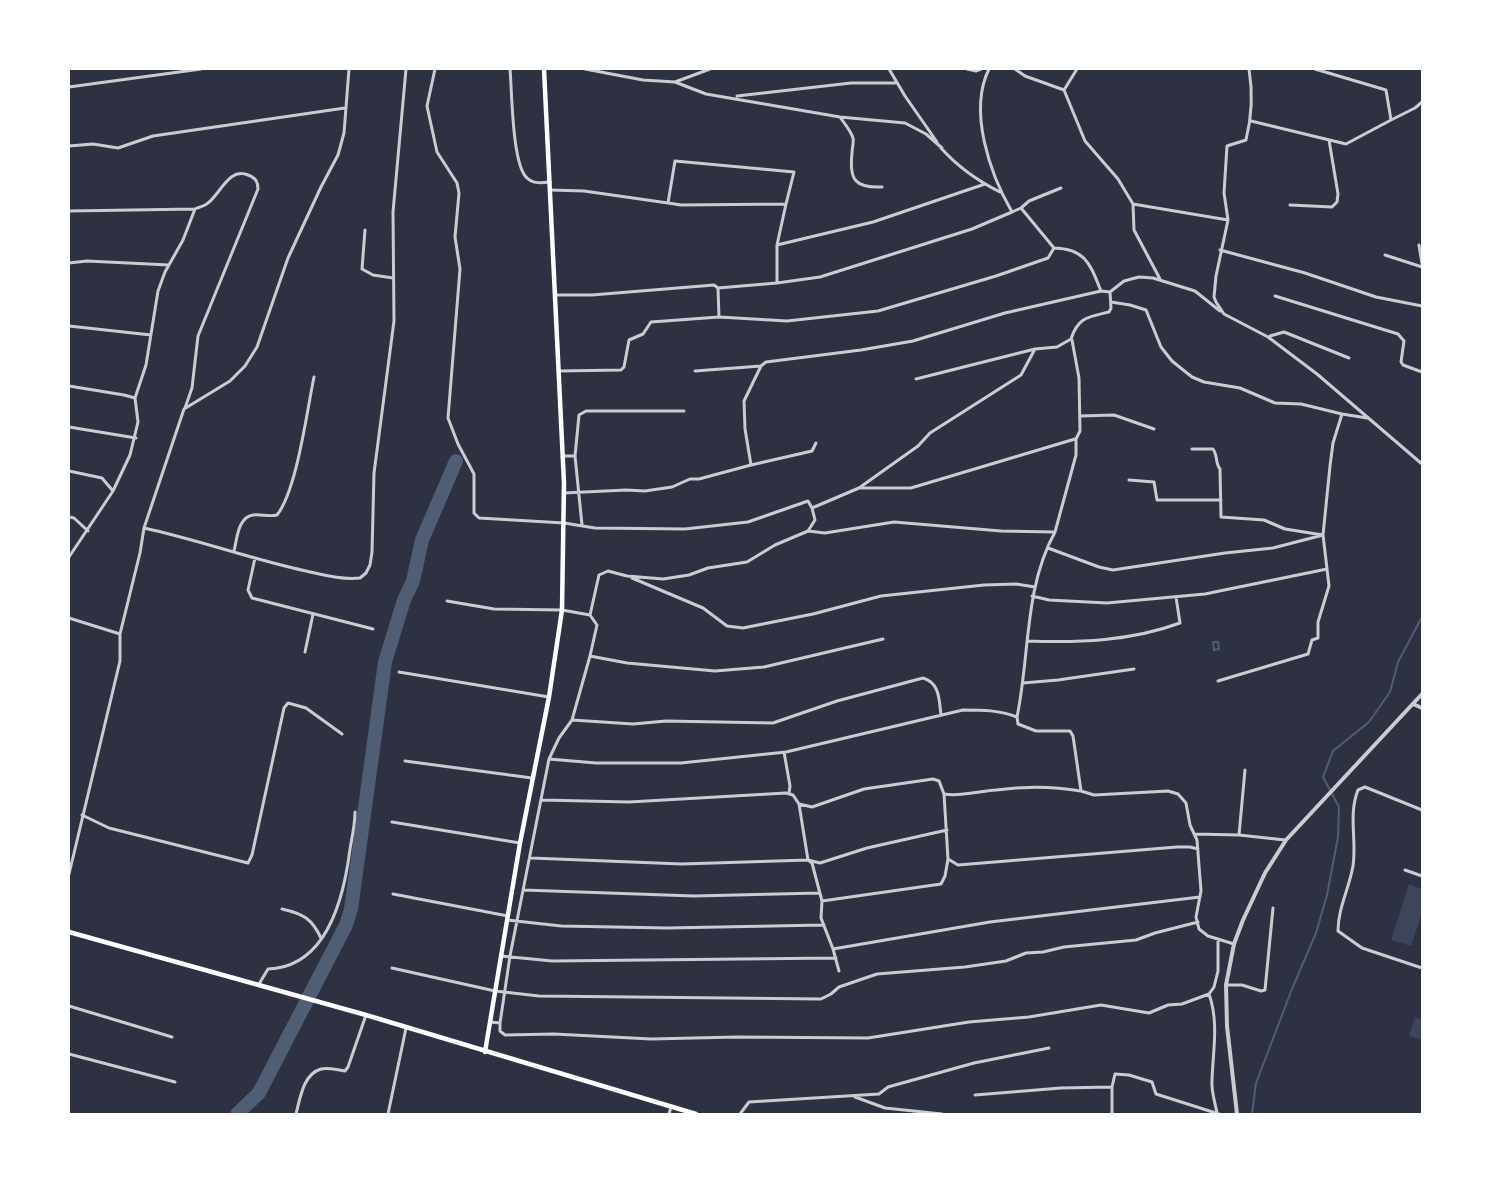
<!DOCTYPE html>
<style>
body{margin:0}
#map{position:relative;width:1491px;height:1183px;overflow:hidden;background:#2d3142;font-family:Inter,sans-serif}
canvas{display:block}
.frame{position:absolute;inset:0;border:70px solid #fff;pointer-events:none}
</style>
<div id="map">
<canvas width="1491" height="1183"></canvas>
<div class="frame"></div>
</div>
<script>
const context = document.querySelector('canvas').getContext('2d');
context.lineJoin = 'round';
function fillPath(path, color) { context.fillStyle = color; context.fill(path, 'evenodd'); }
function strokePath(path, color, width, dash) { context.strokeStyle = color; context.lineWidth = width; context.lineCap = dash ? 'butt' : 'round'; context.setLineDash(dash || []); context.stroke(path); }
const green = new Path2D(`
 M1409 884 1422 889V912L1411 946 1391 940Z
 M1415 1017 1422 1020V1040L1409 1036Z`);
const stream = new Path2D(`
 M1213 642H1218L1219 649 1214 650Z
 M1252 1114 1256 1083 1292 989 1316 933 1327 895 1338 837 1339 807 1323 777 1333 751 1369 722 1390 692 1398 662 1422 617`);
const river = new Path2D(`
 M237 1114 259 1093 346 925 351 909 385 662 404 600 413 581 422 540 456 461`);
const minor = new Path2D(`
 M435 69 427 106 437 152 457 183 459 193 455 237 460 269 448 418 458 444 474 474V513L479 518 564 523 595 528 685 529 748 522 808 501 812 508
 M510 69C512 91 512 165 527 178 533 184 542 183 550 182
 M585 69 643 80 675 82 710 69
 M889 69 905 96 937 142
 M967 69 976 71 981 69
 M1015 69 1025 76 1064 90
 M1077 69 1064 90 1085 141 1118 179 1133 204 1228 220
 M1249 69C1253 93 1252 116 1246 140L1227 146 1224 193 1228 220 1216 276 1214 297 1216 302 1224 314 1268 337 1317 374 1422 464
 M675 82 706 94 840 117 905 123 926 134 942 148
 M69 87 201 69
 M737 96 851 83H895
 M840 117C844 123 851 131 853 138 854 142 852 148 852 153 849 180 855 188 882 187
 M1391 120 1415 108 1422 102
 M1251 121 1346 144 1391 120 1386 90 1315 69
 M69 146 93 144 118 148 153 136 345 108
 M941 148C958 167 976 180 1000 192
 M550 190 584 191 668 203 681 205 786 204 794 172 675 161 668 203
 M1133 204 1134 230 1160 279
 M1290 205 1332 207 1337 202 1338 194 1329 140
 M1021 208 1029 201 1061 188
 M69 211 195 209
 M365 230 362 269 373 275 393 278
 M777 245 786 204
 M1419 245 1422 264
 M1220 250 1305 273 1376 297 1422 306
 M1385 255 1422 267
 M69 263 87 261 169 265
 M777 283V245L873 222 985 184
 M718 288 719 317
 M1110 292 1124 281 1139 277 1153 278 1195 291 1220 311
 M555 295H592L714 285 718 288 777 283 820 277 972 229 1012 212
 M1275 296 1398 334 1404 341 1401 362 1403 365 1422 372
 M1111 302 1130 305 1146 310 1161 347 1172 361 1192 377 1204 382 1240 388 1275 403 1301 404 1342 414
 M69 326 151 335
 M1270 336 1284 332 1349 358
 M1072 340 1079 378 1080 431 1076 439V455L1055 532C1024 588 1030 655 1017 717L1018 724 1036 731H1070L1073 736 1081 791 1094 795 1168 791 1178 794 1186 803 1190 825 1197 840 1201 891 1196 917 1199 929 1208 936 1234 944
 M559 371 621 370 624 367 629 340 643 334 651 322 719 317 787 321 878 311 996 276 1048 258 1054 248
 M695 371 761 366
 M916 379 1035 349
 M69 386 124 395 135 398
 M1080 416 1114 415 1154 429
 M69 427 136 438
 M563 456H575
 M751 465 812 451 816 443
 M69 471 102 478 113 491
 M1129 480 1154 482 1157 500H1221
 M861 488H911L1075 439
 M564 493 626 490 645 491 672 487 690 479H699L751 465 745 429 744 401 761 366 766 362 861 350 913 341 1005 313 1101 291
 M69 517 74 518 88 531
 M582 525 575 456 579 415 586 411H684
 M144 528C199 540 251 559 306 571 324 575 342 580 360 578L366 573 370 565 372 552 374 473 394 321 393 212 406 69
 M808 531 825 533 894 522 1001 531 1054 532
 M1048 548 1099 567 1113 570 1225 553 1273 548 1323 535 1285 529 1264 520 1221 517 1220 469C1215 463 1218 456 1213 449H1192
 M234 551C237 539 238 517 253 515 261 514 269 517 277 515 297 490 307 410 314 377
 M69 557 113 491 130 455 138 422 135 398 146 365 158 291 165 272 183 240 195 209C199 207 205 206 208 203 221 193 229 167 248 175 256 178 258 182 258 189L198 336 192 388 185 408
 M255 558 248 590 252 598 373 629
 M632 578 703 608 727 626 743 628 813 614 881 596 984 585 1016 584 1035 587
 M1032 596 1049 600 1107 603 1205 594 1327 569
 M447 601 494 609 562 610 590 615 597 625 590 656 572 720 559 738 549 759 510 956 500 1023
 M590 615 599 575 608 571 627 576 663 579 689 575 708 568 747 562 775 545 808 531 815 520 812 508 859 488 918 446 930 433 1021 375 1035 349 1057 347 1071 339C1078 317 1088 317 1109 312L1111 308 1110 292 1101 291C1090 264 1086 249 1054 248L1021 208 1012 212C990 174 968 111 989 69
 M69 618 120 634
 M1028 641C1079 643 1131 641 1180 623L1176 597
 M305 652 313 614
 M590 656 627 663 715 671 764 667 883 639
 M399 672 549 697
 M1218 681 1308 654 1312 640 1318 638V622L1329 586 1323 535 1330 466 1333 443 1342 414 1367 418
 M1023 683 1058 680 1134 669
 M572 720 633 724 666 721 773 723 837 701 923 678C940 683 939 700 941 715
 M784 752 790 786 789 793
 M549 759 596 763H681L786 752 963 710C983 710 999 710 1017 717
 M405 761 532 778
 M944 794 948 859 958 865 1177 847H1190L1198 849
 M542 800 629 802 786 793 793 795 799 804 812 807 864 789 933 779 939 781 944 794C960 797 979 791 996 790 1025 786 1052 786 1081 791
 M799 804 808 860 812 863 822 901 821 918 833 949 839 971
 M1422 810 1365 787 1358 790C1348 815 1357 841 1353 866 1349 889 1338 908 1338 931L1362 948 1422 968
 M82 815 109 828 248 863 252 855 284 708 288 703 306 708 342 734
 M392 822 520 843
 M1194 834 1239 835 1285 840
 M1239 835 1245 770
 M531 858 682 864 808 860 820 863 867 848 947 830
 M1405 870 1422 876
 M69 874 120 661V634L140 553 144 528 184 409 230 381 245 366 257 347 288 258 321 187 338 155 344 133 349 69
 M523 890 694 896 819 893
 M393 894 508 916
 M822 901 941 884 945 876 948 859
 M282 909C304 914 312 919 321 938
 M507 920 561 926 667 928 824 925
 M833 949 990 922 1200 897
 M501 956 552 961 836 958
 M392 968 495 991 539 996 821 999 831 994 839 987 877 974 965 967 1006 961 1026 953 1043 952 1064 947 1136 940 1155 933 1198 922
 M259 984 268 969C328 967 344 897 350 849 352 837 355 825 355 812
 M1226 985H1242L1261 991 1265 990 1273 908
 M1209 994C1219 1022 1213 1051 1212 1080 1211 1091 1215 1102 1217 1113
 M69 1006 172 1037
 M490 1022 500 1023V1031L505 1035 554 1034 651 1039 737 1037 868 1038 969 1022 1029 1017 1101 1005 1149 1013 1168 1005 1182 1004 1209 994 1214 987 1218 971V939
 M69 1054 175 1082
 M975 1095 1061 1088 1112 1087
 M855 1097 885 1108 942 1114
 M296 1114C300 1099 303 1074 321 1069 328 1067 337 1070 345 1071L348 1067 366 1015
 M388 1114 406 1028
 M669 1114 671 1107
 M740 1114 749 1102 879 1094 888 1087 974 1063 1049 1048
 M1112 1114V1087L1115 1074 1129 1075 1152 1082 1156 1094 1219 1114`);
const tertiary = new Path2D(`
 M1413 704 1422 708
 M1237 1114 1227 1026 1226 985 1234 944 1243 920 1265 873 1286 840 1422 694`);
const secondary = new Path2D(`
 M69 932 366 1015 696 1114
 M485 1052 520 843 549 697 562 610 564 483 544 69`);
fillPath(green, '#3c4559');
strokePath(stream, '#4f5d75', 2);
strokePath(river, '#4f5d75', 14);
strokePath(minor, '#caccd0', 3);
strokePath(tertiary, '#caccd0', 4);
strokePath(secondary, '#fff', 4.5);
</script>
